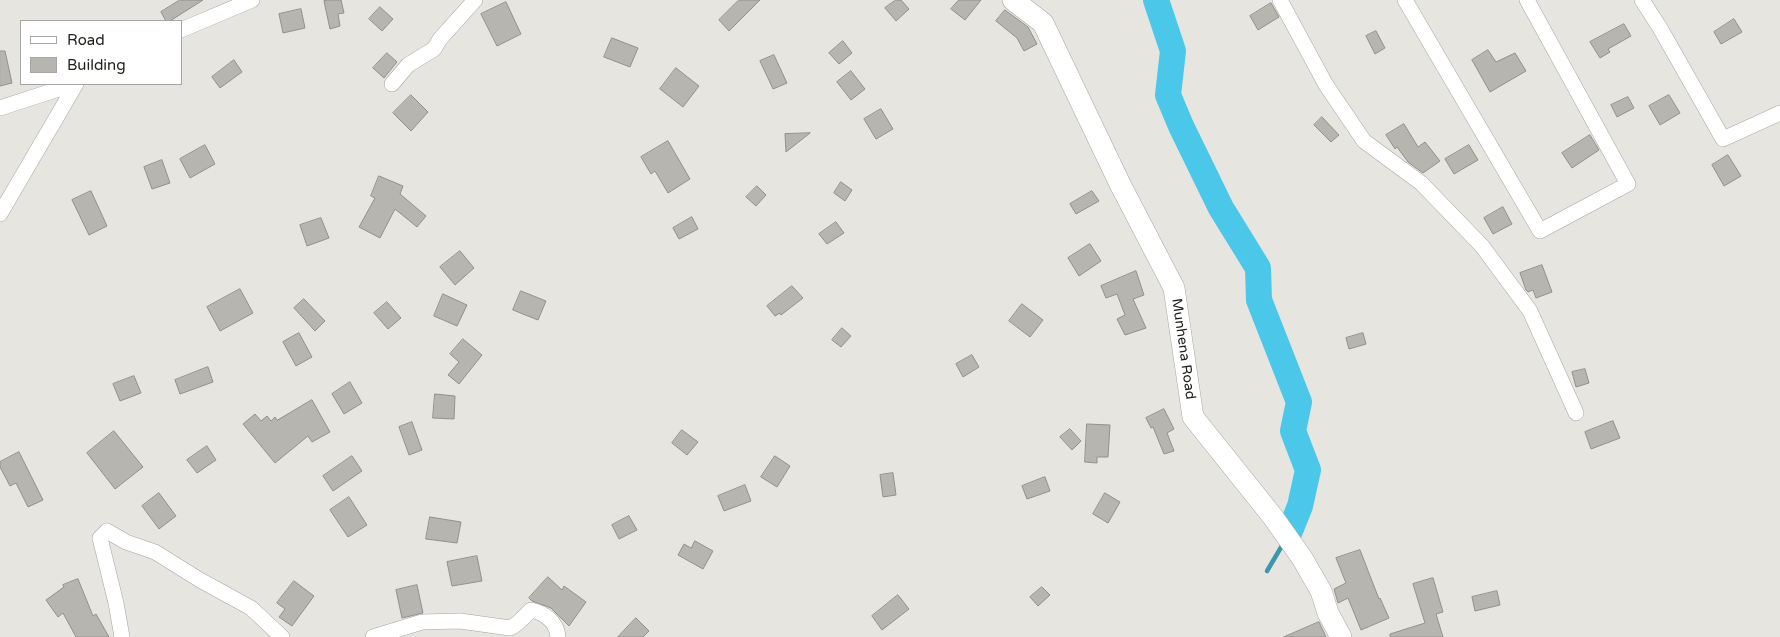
<!DOCTYPE html>
<style>
body{margin:0}
#map{position:relative;width:1780px;height:637px;overflow:hidden;background:#e7e5df;font-family:"Varela Round",sans-serif}
canvas{display:block}
.legend{position:absolute;left:20px;top:20px;width:162px;height:65px;box-sizing:border-box;background:#fff;border:1px solid #a6a6a5;margin:0;padding:6px 9px;list-style:none;font-size:15px;color:#20201d}
.legend li{display:flex;align-items:center;gap:10px;height:25px}
.legend b{width:25px;border:1px solid #a6a6a5}
</style>
<div id="map">
<canvas width="1780" height="637"></canvas>
<ul class="legend">
<li><b style="height:6px;background:#fff"></b>Road</li>
<li><b style="height:14px;background:#b7b5af"></b>Building</li>
</ul>
</div>
<script>
const context = document.querySelector('canvas').getContext('2d');
context.lineJoin = 'round';
function strokePath(path, color, width, dash) { context.strokeStyle = color; context.lineWidth = width; context.lineCap = dash ? 'butt' : 'round'; context.setLineDash(dash || []); context.stroke(path); }
function fillPath(path, color) { context.fillStyle = color; context.fill(path, 'evenodd'); }
function write(font, color, halo, rows, align = 'center') {
  context.font = font + ' "Varela Round",sans-serif'; context.lineWidth = 5; context.setLineDash([]); context.textBaseline = 'middle'; context.strokeStyle = halo; context.fillStyle = color; for (const [text, x, y, turn = 0] of rows) {
    context.save(); context.translate(x, y); context.rotate((+turn || 0) * Math.PI / 180); context.textAlign = isNaN(turn) ? turn : align; if (halo) context.strokeText(text, 0, 0); context.fillText(text, 0, 0); context.restore();
  }
}
const stream = new Path2D(`
 M1267 571 1283 544`);
const river = new Path2D(`
 M1156 0 1173 51 1168 95 1181 126 1221 208 1258 268 1259 300 1299 402 1293 431 1308 470 1300 506 1290 531`);
const building = new Path2D(`
 M180 0H203L170 21H166L161 12Z
 M330 0H341L344 13 338 14 340 26 330 29 324 1Z
 M739 0H760L729 31 719 20Z
 M896 0H901L909 9 896 21 885 8Z
 M959 0H981L965 20 951 9Z
 M506 2 521 34 497 46 481 14Z
 M1271 3 1279 17 1258 30 1250 16Z
 M380 7 393 19 382 31 369 19Z
 M301 9 305 28 283 33 279 14Z
 M1005 10 1028 27 1037 44 1024 51 1017 38 996 21Z
 M1734 19 1742 32 1721 44 1714 32Z
 M1624 24 1631 36 1608 49 1610 52 1600 58 1590 42Z
 M1376 31 1385 48 1375 54 1366 36Z
 M612 38 638 48 630 67 604 57Z
 M843 41 852 53 839 64 829 53Z
 M1488 50 1496 62 1515 53 1526 71 1490 92 1472 60Z
 M0 51H5L12 83 0 86Z
 M387 53 397 62 384 78 373 68Z
 M774 55 787 83 773 89 760 61Z
 M234 60 242 72 220 88 212 77Z
 M676 68 699 86 683 107 660 89Z
 M851 71 865 89 851 100 837 82Z
 M411 95 428 112 411 131 393 113Z
 M1669 95 1680 113 1660 125 1649 106Z
 M1628 97 1634 108 1617 117 1611 105Z
 M881 109 893 129 876 139 864 119Z
 M1322 117 1339 135 1331 142 1314 125Z
 M1404 124 1418 147 1425 142 1440 161 1423 173 1408 162 1397 147 1395 149 1386 135Z
 M810 133 786 152 785 134Z
 M1590 135 1599 150 1572 168 1562 153Z
 M668 141 690 179 668 193 655 171 651 174 641 157Z
 M205 145 215 164 190 178 180 159Z
 M1469 145 1478 160 1454 174 1445 159Z
 M1728 155 1741 176 1724 186 1712 165Z
 M162 160 170 183 152 189 144 167Z
 M379 176 403 186 400 194 426 216 417 227 395 209 380 238 359 227 375 198 371 196Z
 M841 182 852 190 845 201 834 193Z
 M757 186 766 195 756 206 746 197Z
 M91 191 107 226 89 235 72 200Z
 M1092 191 1099 201 1076 214 1070 204Z
 M1503 207 1512 224 1493 234 1484 218Z
 M692 217 698 229 679 239 673 228Z
 M321 218 329 238 307 246 300 225Z
 M836 222 844 233 827 244 819 234Z
 M1090 244 1101 261 1079 276 1068 258Z
 M460 251 474 268 455 285 440 267Z
 M1542 265 1552 292 1536 298 1533 290 1528 292 1526 290 1520 273Z
 M1136 271 1144 295 1133 299 1146 328 1125 335 1117 319 1125 315 1117 294 1106 298 1101 286Z
 M792 286 803 298 781 315 780 313 775 316 767 306Z
 M240 289 253 313 220 331 207 307Z
 M521 291 546 301 538 320 513 310Z
 M443 294 467 305 457 326 434 316Z
 M304 299 325 321 315 331 294 308Z
 M387 302 401 318 388 329 374 313Z
 M1022 304 1043 320 1030 337 1009 321Z
 M842 328 851 336 841 347 832 340Z
 M299 333 312 357 296 366 283 342Z
 M1363 333 1366 344 1349 349 1346 338Z
 M463 339 482 355 459 384 448 375 459 362 450 354Z
 M972 355 979 367 963 377 956 364Z
 M208 367 213 382 180 394 175 380Z
 M1585 369 1589 383 1576 387 1572 372Z
 M134 376 141 393 120 401 113 384Z
 M350 382 362 403 344 414 332 394Z
 M435 394 455 396 454 419 433 418Z
 M312 400 330 432 312 442 308 436 275 463 243 424 255 414 261 421 267 416 271 421 275 417 277 420Z
 M1164 409 1174 429 1167 433 1174 451 1164 454 1153 427 1151 428 1146 418Z
 M1613 421 1620 438 1591 449 1585 432Z
 M412 422 422 450 409 455 399 427Z
 M1087 424 1110 425 1108 457H1097V463L1085 462Z
 M1070 429 1081 441 1072 450 1060 437Z
 M682 430 698 442 687 455 672 443Z
 M114 431 143 467 115 489 87 453Z
 M207 446 216 460 197 473 187 460Z
 M19 452 43 500 28 507 16 483 10 486 0 467V462Z
 M352 456 362 471 333 491 323 476Z
 M775 456 790 466 777 487 761 477Z
 M893 473 896 495 883 497 880 475Z
 M1045 477 1050 491 1027 499 1022 486Z
 M745 485 751 501 724 511 718 496Z
 M159 493 176 516 159 529 142 506Z
 M1105 493 1120 502 1108 523 1093 514Z
 M349 497 367 525 348 537 330 510Z
 M629 516 637 530 619 539 612 525Z
 M430 517 461 522 457 543 426 539Z
 M695 541 713 551 703 569 678 555 684 544 691 548Z
 M1360 550 1379 599 1380 598 1389 618 1361 630 1348 598 1338 603 1334 589 1346 583 1336 558Z
 M477 556 482 581 452 586 447 562Z
 M548 577 562 590 564 586 586 602 569 626 551 608 532 601 529 598Z
 M1433 578 1443 612 1436 614 1443 637H1390V634L1425 623 1413 584Z
 M78 579 93 616 96 614 109 637H76L63 613 58 617 46 600 64 587 63 585Z
 M294 581 314 596 292 626 279 617 285 609 277 603Z
 M417 585 423 613 402 618 396 590Z
 M1042 587 1050 595 1038 606 1030 597Z
 M1497 591 1500 605 1475 611 1472 597Z
 M898 595 909 609 882 630 872 616Z
 M636 618 649 631 643 637H618Z
 M1319 622 1326 637H1284Z`);
const street = new Path2D(`
 M1280 0 1326 85 1364 141 1421 183 1482 246 1530 311 1576 413
 M1405 0 1540 231 1628 184 1527 0
 M1642 0 1660 28 1723 139 1780 113
 M181 30 252 0
 M392 84 408 65 434 49 440 39 475 0
 M0 108 74 84
 M0 214 76 84
 M122 637 116 603 100 538 107 531 126 542 155 552 200 580 251 608 282 637
 M373 637 422 622 460 621 510 628C519 624 523 617 531 610 545 613 557 622 558 637`);
const secondary = new Path2D(`
 M1013 0 1043 23 1120 184 1174 288 1193 417 1273 517 1302 558 1321 591 1328 613 1341 637`);
const streetNames = [
 ["Munhena Road",1183,349,82]
];
strokePath(stream, '#3e96ac', 4.5);
strokePath(river, '#4bc8e9', 26);
fillPath(building, '#b7b5af');
strokePath(building, '#91908a', 1);
strokePath(street, '#a6a59f', 16);
strokePath(secondary, '#a6a59f', 22);
strokePath(street, '#fff', 15);
strokePath(secondary, '#fff', 21);
write('14px', '#20201d', '#fff', streetNames);
</script>
